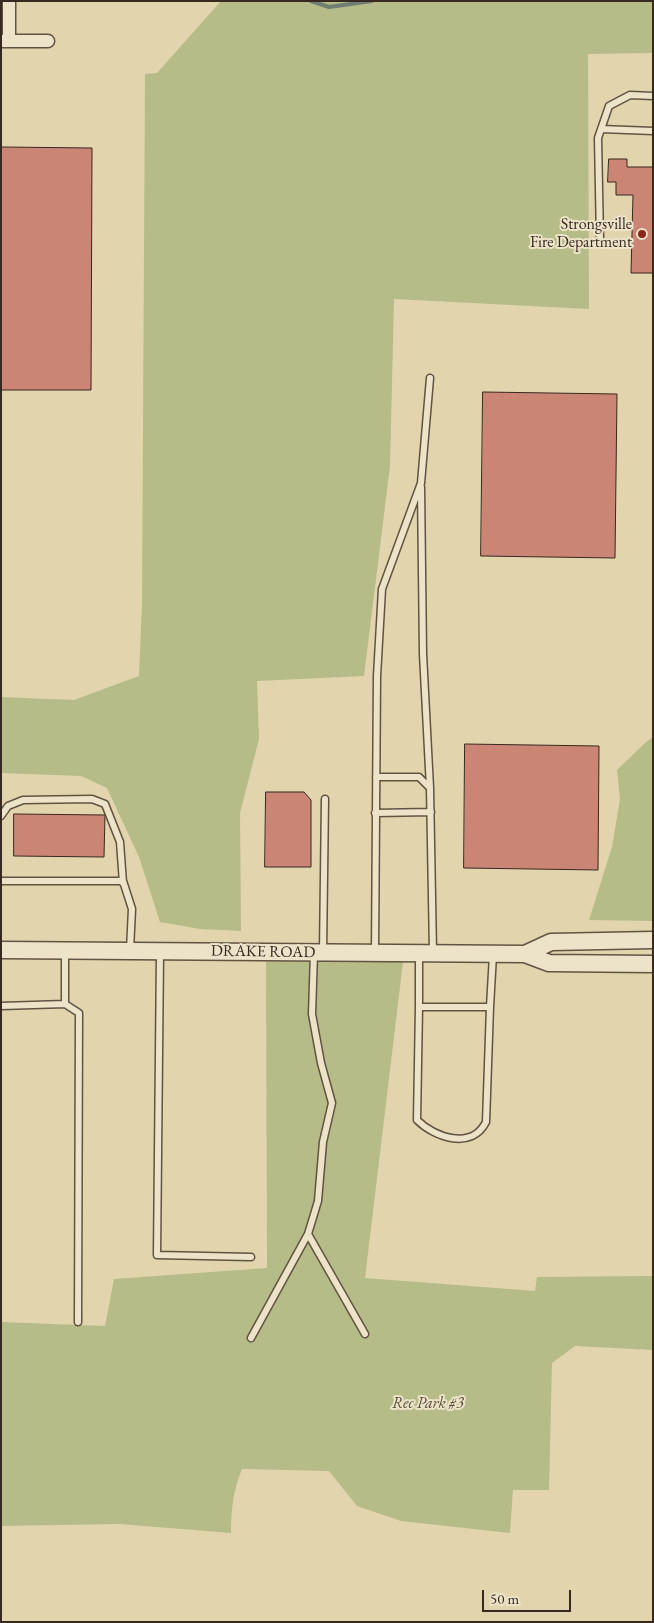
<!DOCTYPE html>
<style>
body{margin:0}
#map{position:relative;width:654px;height:1623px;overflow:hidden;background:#e2d4ac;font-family:"EB Garamond",serif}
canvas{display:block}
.frame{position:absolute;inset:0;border:2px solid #372820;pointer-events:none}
.scale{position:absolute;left:482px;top:1590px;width:89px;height:22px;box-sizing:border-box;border:2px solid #372820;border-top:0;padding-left:6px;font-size:15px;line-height:18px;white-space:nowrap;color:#372820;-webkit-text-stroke:4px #ece3c9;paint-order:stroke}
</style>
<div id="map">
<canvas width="654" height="1623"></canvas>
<div class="frame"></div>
<div class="scale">50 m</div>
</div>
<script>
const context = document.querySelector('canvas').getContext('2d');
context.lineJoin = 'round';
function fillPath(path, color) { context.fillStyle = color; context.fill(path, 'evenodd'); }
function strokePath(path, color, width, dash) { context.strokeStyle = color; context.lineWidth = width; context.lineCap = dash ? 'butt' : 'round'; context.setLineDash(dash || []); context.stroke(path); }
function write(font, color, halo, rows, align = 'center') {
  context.font = font + ' "EB Garamond",serif'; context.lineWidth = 4; context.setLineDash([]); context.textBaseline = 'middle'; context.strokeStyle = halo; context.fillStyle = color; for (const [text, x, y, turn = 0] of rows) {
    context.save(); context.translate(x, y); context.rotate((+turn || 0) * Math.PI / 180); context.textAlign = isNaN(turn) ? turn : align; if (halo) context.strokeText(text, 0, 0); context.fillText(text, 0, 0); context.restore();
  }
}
const green = new Path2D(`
 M221 1H653V53L588 54 589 309 394 299 390 466 364 676 257 681 259 739 240 813 241 931 200 929 160 922 139 857 107 788 81 776 1 773V697L74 700 139 676 142 604 145 74 157 73Z
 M653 737V921L589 920 612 847 620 799 617 770 645 743Z
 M266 960 403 962 365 1278 535 1291 537 1277 653 1276V1350L575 1346 552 1363 549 1490H513L510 1533 401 1521 357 1506 329 1471 242 1469C233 1490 231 1511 231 1533L119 1524 1 1526V1322L105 1326 114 1279 267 1268Z`);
const stream = new Path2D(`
 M311 1 329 7 372 1`);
const building = new Path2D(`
 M1 147 92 148 91 390H1Z
 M609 159H627V167H653V273H631L633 195H616V182H608Z
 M483 392 617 394 615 558 481 556Z
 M465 744 599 746 598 870 464 868Z
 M266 792H304L311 800V867H265Z
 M14 814 105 815 104 857 14 856Z`);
const service = new Path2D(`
 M601 129 653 131
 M600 240 598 138 609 106 630 95 653 96
 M421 487 423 654 430 788
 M376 777H419L430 788 433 952
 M375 813 431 812
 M1 816 8 806 23 800 92 799 105 804 120 842 123 883
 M1 881H123L132 909 130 950
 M65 952V1004L79 1013 78 1322
 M323 952 325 799
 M375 952 377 676 382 589 421 483 430 378
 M160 953 157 1255 251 1257
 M419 955V1007H490L493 955
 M1 1006 65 1004
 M419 1007 417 1120C435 1138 472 1150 486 1122L490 1007
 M308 1234 318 1201 323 1142 332 1103 321 1063 312 1014 314 953
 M251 1338 308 1234 365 1334`);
const minor = new Path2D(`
 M1 41H48
 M9 41V1`);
const tertiary = new Path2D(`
 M1 950 525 954 549 963 653 964
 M525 954 551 942 653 940`);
const markers = [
 [642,234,5,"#8f2418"]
];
const poiNames = [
 ["Strongsville",632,225],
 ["Fire Department",632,243]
];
const streetNames = [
 ["DRAKE ROAD",263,952,1]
];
const parkNames = [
 ["Rec Park #3",428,1404]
];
fillPath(green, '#b5bc88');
strokePath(stream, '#6f7e72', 4);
fillPath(building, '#ca8574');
strokePath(building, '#372820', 1);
strokePath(service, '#625343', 9);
strokePath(minor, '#625343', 15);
strokePath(tertiary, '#625343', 19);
strokePath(service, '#ece3c9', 6);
strokePath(minor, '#ece3c9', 12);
strokePath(tertiary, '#ece3c9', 16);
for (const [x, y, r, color] of markers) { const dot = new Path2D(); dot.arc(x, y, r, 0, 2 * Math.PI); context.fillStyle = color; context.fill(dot); strokePath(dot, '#ece3c9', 2); }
write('16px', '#372820', '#ece3c9', poiNames, 'right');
write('16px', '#372820', '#ece3c9', streetNames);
write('italic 16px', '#564d3a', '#ece3c9', parkNames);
</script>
